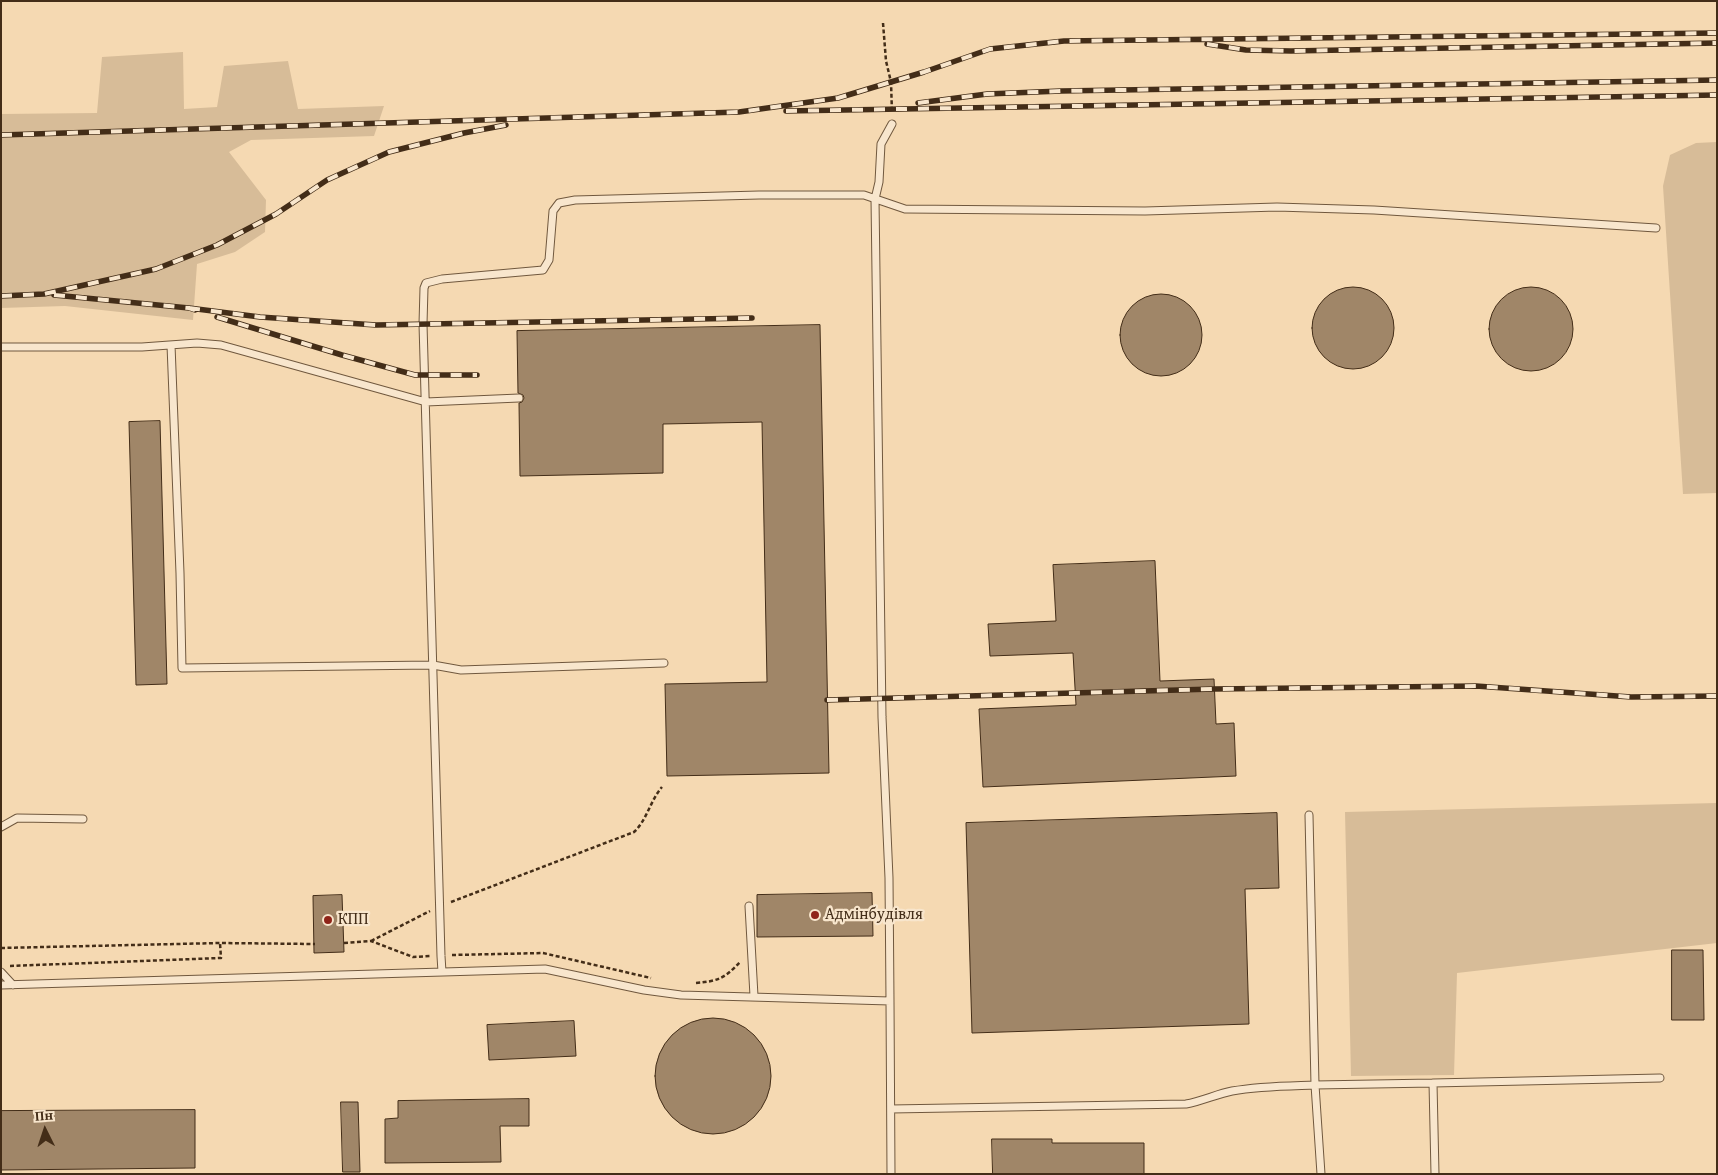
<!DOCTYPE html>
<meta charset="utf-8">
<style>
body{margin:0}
#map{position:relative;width:1718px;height:1175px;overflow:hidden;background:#f5d9b2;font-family:"Gentium Book Plus",serif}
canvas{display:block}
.frame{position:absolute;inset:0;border:2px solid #432d18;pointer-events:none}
.north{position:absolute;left:20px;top:1105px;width:50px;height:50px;-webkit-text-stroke:4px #f8e6cd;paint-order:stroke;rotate:356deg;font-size:14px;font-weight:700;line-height:20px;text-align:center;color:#432d18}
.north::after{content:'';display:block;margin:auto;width:18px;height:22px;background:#432d18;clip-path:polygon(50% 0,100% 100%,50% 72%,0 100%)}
</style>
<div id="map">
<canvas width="1718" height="1175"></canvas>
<div class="frame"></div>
<div class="north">Пн</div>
</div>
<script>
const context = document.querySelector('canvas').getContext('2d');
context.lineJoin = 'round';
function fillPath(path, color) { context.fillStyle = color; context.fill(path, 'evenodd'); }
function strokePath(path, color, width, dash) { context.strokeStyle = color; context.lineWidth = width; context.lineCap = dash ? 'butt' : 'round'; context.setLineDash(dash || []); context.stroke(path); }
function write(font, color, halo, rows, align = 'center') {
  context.font = font + ' "Gentium Book Plus",serif'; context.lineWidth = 4.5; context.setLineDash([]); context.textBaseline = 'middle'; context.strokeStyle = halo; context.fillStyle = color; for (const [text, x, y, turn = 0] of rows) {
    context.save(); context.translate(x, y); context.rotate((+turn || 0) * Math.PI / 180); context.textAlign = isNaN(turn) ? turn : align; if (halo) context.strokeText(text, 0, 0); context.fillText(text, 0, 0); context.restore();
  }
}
const green = new Path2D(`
 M183 52 184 109 217 107 224 66 288 61 298 109 384 106 374 136 251 140 229 152 266 200 265 232 235 252 197 264 193 320 65 306 1 308V114L97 113 102 57Z
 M1717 142V493L1683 494 1663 186 1670 155 1696 143Z
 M1717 803V943L1457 973 1454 1075 1351 1076 1345 812Z`);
const building = new Path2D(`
 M1489 329a42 42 0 1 1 84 0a42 42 0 1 1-84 0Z
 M1312 328a41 41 0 1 1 82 0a41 41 0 1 1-82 0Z
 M1120 335a41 41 0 1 1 82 0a41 41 0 1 1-82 0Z
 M820 325 829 773 667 776 665 684 767 682 762 422 663 424V473L520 476 519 403 522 402 524 398 523 395 518 393 517 331Z
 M160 421 167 684 136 685 129 422Z
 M1155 561 1160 681 1214 679 1216 724 1234 723 1236 776 983 787 979 709 1076 705 1073 653 990 656 988 624 1056 621 1053 565Z
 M1277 813 1279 888 1245 889 1249 1024 972 1033 966 823Z
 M872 893 873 936 757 937V895Z
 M342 895 344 952 314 953 313 896Z
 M1672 950H1703L1704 1020H1672Z
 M655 1076a58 58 0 1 1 116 0a58 58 0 1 1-116 0Z
 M574 1021 576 1056 489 1060 487 1025Z
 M529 1099V1126H500L501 1162 385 1163V1119L398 1118V1101Z
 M341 1102H358L360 1172H343Z
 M195 1110V1168L1 1170V1111Z
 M992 1139H1052V1143H1144V1174H993Z`);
const path = new Path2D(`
 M883 23 886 61 891 82 892 113
 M451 902 634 832C647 820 650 801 662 787
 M371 941 430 911
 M344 943 371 941 413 957 431 956
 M1 948 220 943 315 944
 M452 955 543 953 651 978
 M10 966 221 958 220 943
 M696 983C719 981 725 978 741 961`);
const lane = new Path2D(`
 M171 345 180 573 182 668 433 665 461 670 664 663
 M1 347H142L197 343 221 345 426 402 519 398
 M1309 815 1315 1085 1433 1083
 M1 827 17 818 83 819
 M749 906 754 996
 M1 972 13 985
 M442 972 441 956 423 324 424 288 426 283 442 279 543 270 549 260 553 211 559 203 575 200 759 195H864L905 209 1145 211 1277 207 1374 210 1656 228
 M1 985 545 969 644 990 681 995 890 1001 891 1174
 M890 1001 889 878 882 717 875 199 879 182 881 144 892 124
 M891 1109 1186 1104C1202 1101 1217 1094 1232 1091 1260 1086 1287 1086 1315 1085L1321 1174
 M1435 1174 1433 1083 1660 1078`);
const rail = new Path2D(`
 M1207 44 1246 50 1291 51 1717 43
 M918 103 987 94 1061 91 1717 80
 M786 111 1717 95
 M1 135 739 112 838 98 924 72 990 49 1064 41 1717 33
 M54 295 189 308 195 310
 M1 296 44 294 156 269 217 245 276 214 327 180 389 152 464 133 506 125
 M189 308 260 317 376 325 752 318
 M217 317 342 355 415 375H477
 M827 700 1214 689 1476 686 1631 697 1717 696`);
const markers = [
 [815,915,5,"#8f2418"],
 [328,920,5,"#8f2418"]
];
const poiNames = [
 ["Адмінбудівля",825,915],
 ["КПП",338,920]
];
fillPath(green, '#d7bc98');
fillPath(building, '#a08668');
strokePath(building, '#432d18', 1);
strokePath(lane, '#70583e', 9);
strokePath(path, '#432d18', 2.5, [4, 2.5]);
strokePath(lane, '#f8e6cd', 7);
strokePath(rail, '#432d18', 5.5);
strokePath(rail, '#f8e6cd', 4, [11]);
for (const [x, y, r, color] of markers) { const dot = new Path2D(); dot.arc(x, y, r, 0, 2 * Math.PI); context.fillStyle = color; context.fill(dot); strokePath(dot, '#f8e6cd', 2); }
write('16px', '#432d18', '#f8e6cd', poiNames, 'left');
</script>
